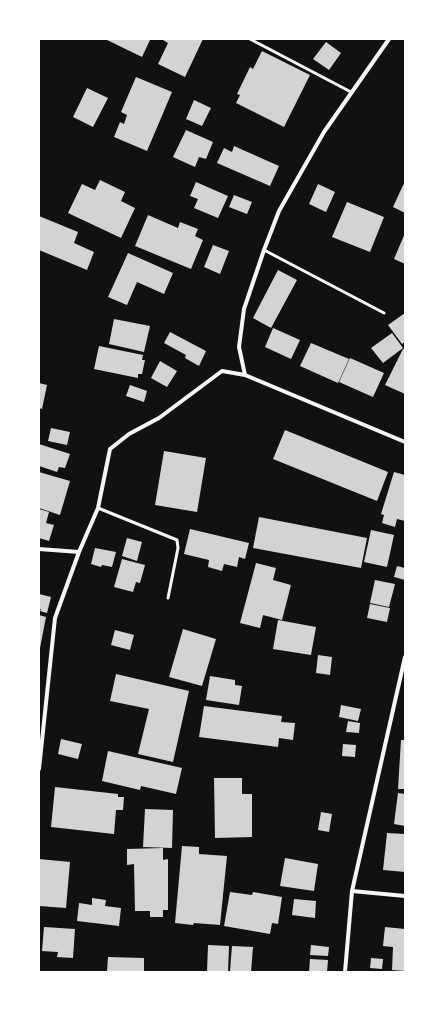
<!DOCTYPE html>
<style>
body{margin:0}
#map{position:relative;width:444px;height:1011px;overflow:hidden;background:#111;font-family:"Source Sans 3",sans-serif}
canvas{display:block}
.frame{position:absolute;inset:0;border:40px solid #fff;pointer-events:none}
</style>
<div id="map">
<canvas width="444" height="1011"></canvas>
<div class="frame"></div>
</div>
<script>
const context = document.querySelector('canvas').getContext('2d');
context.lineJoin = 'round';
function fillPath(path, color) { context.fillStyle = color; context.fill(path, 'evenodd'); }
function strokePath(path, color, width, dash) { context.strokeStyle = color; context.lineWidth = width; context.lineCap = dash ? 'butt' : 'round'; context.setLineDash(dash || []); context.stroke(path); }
const building = new Path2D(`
 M105 39H148L150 40 142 57Z
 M163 39H203L185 77 158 64 168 43 163 40Z
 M326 42 341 53 329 70 313 59Z
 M262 51 310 75 284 127 236 103 240 95 237 94 250 67 253 69Z
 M136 77 172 92 147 151 114 137 120 122 124 124 127 115 121 112Z
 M87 88 108 98 93 127 73 117Z
 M194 100 211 108 202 126 186 119Z
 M186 130 213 142 206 159 199 157 195 167 173 157Z
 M234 146 279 166 270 186 217 163 224 148 232 152Z
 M100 180 125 192 121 201 135 208 121 238 68 213 82 184 95 190Z
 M405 181V213L393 207Z
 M196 182 228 196 218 218 194 208 198 199 190 196Z
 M318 184 335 192 326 212 309 204Z
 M234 195 252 202 247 214 229 207Z
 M347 202 384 217 370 252 332 237Z
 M148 215 178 228 180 222 198 229 195 236 203 240 191 269 135 246Z
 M39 216 78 232 74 243 94 252 87 270 39 250Z
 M405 233V264L394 259Z
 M213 245 229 251 220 274 204 267Z
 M128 253 173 273 164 294 137 282 127 305 108 297Z
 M278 270 297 280 271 328 253 318Z
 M405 313V342L402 344 388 325Z
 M114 319 150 326 144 352 109 344Z
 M273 328 300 340 291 359 265 347Z
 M170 332 206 351 199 366 185 358 186 355 164 343Z
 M392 333 403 348 383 363 371 348Z
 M311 343 349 359 338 383 300 366Z
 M99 346 143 355 142 360H145L142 374H138V378L94 369Z
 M403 349H405V394L385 385Z
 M350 358 384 373 373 397 339 382Z
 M160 361 177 371 167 387 151 378Z
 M39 383 47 385 42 409 39 408Z
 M130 385 147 391 144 402 126 396Z
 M51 428 70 432 67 445 48 441Z
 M285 430 388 472 377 501 273 459Z
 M39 444 70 454 65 468 59 467 57 472 39 466Z
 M164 451 206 458 197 512 155 505Z
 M39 472 70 481 60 515 39 508Z
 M394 472 405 475V521L397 519 395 527 382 523 384 515 381 514Z
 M39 509 49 512 46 523 54 525 49 541 39 538Z
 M259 517 367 538 361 568 253 548Z
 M190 529 249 543 245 559 239 557 237 567 224 564 222 571 208 567 209 560 184 554Z
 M371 530 394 535 387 567 364 562Z
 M127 538 142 542 137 561 122 556Z
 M95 548 116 552 112 567 102 565 101 567 91 564Z
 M122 559 145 565 140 583 136 582 133 592 114 587Z
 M256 563 276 568 273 580 291 585 282 620 263 615 260 628 240 623Z
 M397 566 405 568V580L394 577Z
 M375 580 395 584 389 607 370 603Z
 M39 594 51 597 47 613 40 611 41 609H39Z
 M370 604 390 608 387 622 367 618Z
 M39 615 46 617 40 648H39Z
 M278 620 316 627 311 655 273 649Z
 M183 629 216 639 202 686 169 677Z
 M115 630 134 635 130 650 111 645Z
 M318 655 332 657 330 675 316 673Z
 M116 674 189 691 173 762 138 754 149 709 110 701Z
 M210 676 235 680V685L242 686 239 705 206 700Z
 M341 705 361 709 358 721 339 717Z
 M204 706 282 716 281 722 295 723 293 740 279 738 278 747 199 737Z
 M348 721 360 723 359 733 346 732Z
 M61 739 82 744 78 759 58 754Z
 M401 740H405V789H398Z
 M343 744 356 745 355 757 342 756Z
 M108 751 182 768 176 794 141 786 140 790 102 781Z
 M214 778H242V794H252V837L215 838Z
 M55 787 118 794V797H124L123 810H116L114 834 51 827Z
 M398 793 405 794V826L394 824Z
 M145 809 173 810 172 848 143 847Z
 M321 812 332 814 329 832 318 830Z
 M387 833 405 834V872L383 870Z
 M182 846 199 847V854L227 856 220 925 194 923 193 925 175 923Z
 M163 848V860L168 859V910H163V917H150V911H135L134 864 127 865V849Z
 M285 858 318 864 314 891 280 886Z
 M39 859 70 862 66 908 39 906Z
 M230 892 252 895 253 892 282 897 278 924 272 923 270 934 224 926Z
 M92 898 106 900 105 906 121 908 119 926 77 921 79 903 92 905Z
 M294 899 316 901 315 918 292 915Z
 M44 927 75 929 73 958 57 957 58 952 42 951Z
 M385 927 405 929V971L392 970 393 947 383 946Z
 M208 945 229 946 228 972H207Z
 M311 945 329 947 328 956 310 955Z
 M232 946 253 947 251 972 230 971Z
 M108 957 144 958V972H107Z
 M371 958 383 959 382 969 370 968Z
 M310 959 328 960 327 972H309Z`);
const service = new Path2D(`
 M250 39 351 92
 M264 250 384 313
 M98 508 177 540 178 548 168 598`);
const minor = new Path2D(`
 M389 39 324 132 279 211 264 250 244 309 239 347 245 375 405 442
 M39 549 79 552
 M39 769 55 618 79 552 98 508 110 449 129 434 159 418 222 371 245 375
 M352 891 405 896
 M345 972 352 891 405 657`);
fillPath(building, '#d3d3d3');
strokePath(service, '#f5f5f5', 3);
strokePath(minor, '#f5f5f5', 4);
</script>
